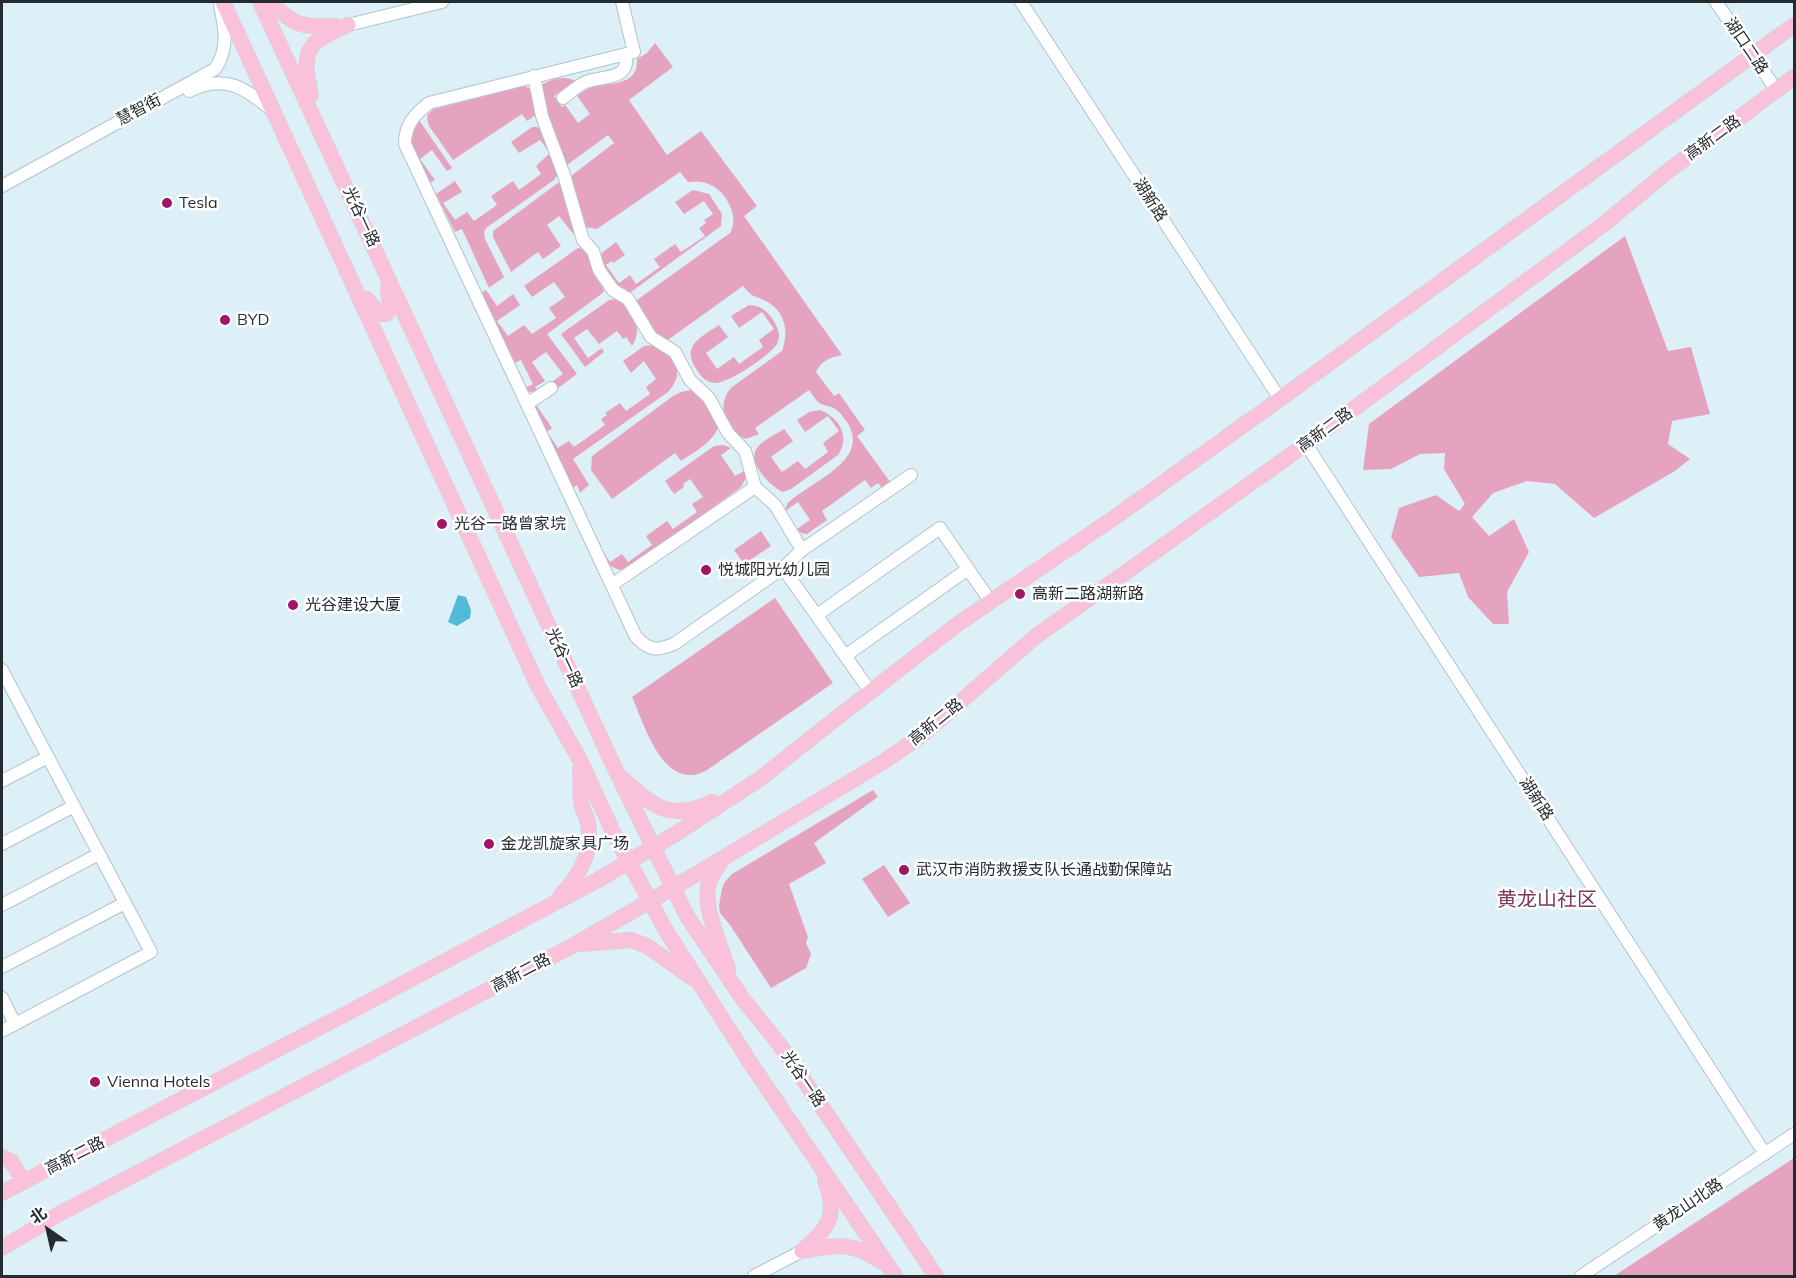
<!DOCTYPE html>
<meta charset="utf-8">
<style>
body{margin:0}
#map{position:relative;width:1796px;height:1278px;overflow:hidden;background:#ddf0f7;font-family:Mulish,"Noto Sans SC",sans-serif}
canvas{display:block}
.frame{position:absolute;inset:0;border:3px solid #252c2f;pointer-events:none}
.north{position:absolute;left:18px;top:1200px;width:60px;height:60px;-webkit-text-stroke:4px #fff;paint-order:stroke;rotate:326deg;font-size:16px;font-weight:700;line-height:24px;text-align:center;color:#252c2f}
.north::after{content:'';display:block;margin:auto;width:21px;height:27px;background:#252c2f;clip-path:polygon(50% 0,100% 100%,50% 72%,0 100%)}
</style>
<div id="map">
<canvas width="1796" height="1278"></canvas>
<div class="frame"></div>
<div class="north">北</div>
</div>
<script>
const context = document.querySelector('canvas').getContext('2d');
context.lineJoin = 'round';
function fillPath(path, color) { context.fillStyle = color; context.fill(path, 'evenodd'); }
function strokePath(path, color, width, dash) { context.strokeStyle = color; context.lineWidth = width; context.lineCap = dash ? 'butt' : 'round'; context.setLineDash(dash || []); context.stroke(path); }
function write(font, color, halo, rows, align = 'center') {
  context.font = font + ' Mulish,"Noto Sans SC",sans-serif'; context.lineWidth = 5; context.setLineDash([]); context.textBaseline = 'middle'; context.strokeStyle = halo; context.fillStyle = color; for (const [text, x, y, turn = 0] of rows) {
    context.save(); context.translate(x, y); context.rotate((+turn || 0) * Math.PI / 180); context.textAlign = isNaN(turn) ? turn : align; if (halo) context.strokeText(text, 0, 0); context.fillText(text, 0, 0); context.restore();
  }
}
const green = new Path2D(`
 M655 43 673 67 629 100 667 155 701 131 757 206 744 216 842 355C829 358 822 360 816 372L834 396 839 393 865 430 857 436 890 482 882 488 878 483 871 488 865 480 822 511 827 520 807 534 801 533 797 529 810 520 798 502 785 511 787 504C814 478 882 458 839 412 832 405 824 407 818 402 815 399 812 394 809 390L755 428 759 434 746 439C725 431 715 404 732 387L782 351C789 332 786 312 766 301 753 295 753 298 743 286L665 342 655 334 635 303 637 300 730 233C740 217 726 192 711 185 703 181 696 181 688 182L680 172 597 229 585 227 570 179 571 176 614 143 608 135 567 165 563 162 546 114 541 86C549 79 565 75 575 81L554 96 562 107 565 105 578 123 590 114 577 96C581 93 585 90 590 88 608 82 639 87 637 59L647 53Z
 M525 86 532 90 536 115 527 121 522 114 453 160 429 126 427 118 428 114 434 109Z
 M419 120 452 168 447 171 432 150 420 159 435 180 429 183 408 143 412 125Z
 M532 127H537L542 130 559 173 554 180 486 228 484 233 485 239 504 277 489 288 462 229 455 232 436 194 455 181 462 192 443 203 455 220 467 212 474 221 497 205 491 196 513 181 519 190 541 174 536 166 550 153 540 140 519 153 511 142Z
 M558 183 562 184 575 236 559 216 547 225 561 246 543 259 538 252 511 272 493 237V231Z
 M693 190 709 194 722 214 721 226 631 292 620 290 603 268 600 257 603 252 616 242 625 255 613 263 612 261 606 265 619 283 630 275 636 284 660 267 654 259 675 244 681 252 705 236 699 228 706 223 704 220 713 214 704 201 684 214 675 202Z
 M1625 236 1668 351 1691 347 1710 414 1672 421 1668 444 1690 459 1675 471 1594 518 1555 484 1527 481 1493 493 1472 517 1489 536 1514 519 1529 552 1507 592 1509 624H1493L1468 597 1459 573 1419 577 1391 537 1399 508 1436 495 1459 511 1465 504 1444 469 1445 453 1420 454 1391 469 1363 470 1369 424Z
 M578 248 584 249C590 257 590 266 594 274 598 280 603 285 604 292L547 334 577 374 554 391 548 385 563 374 546 352 532 362 545 381 535 387 538 391 528 392 525 388 533 384 521 360 513 364 479 294 486 290 497 306 513 294 520 305 497 321 508 336 524 325 532 334 556 318 549 308 565 297 554 282 532 297 524 286Z
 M616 299C633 308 644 329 632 346L626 337 623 339 617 331 599 344 587 329 574 338 588 358 602 348 604 352 585 367 561 334 609 300Z
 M749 305C761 306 765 309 772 318 777 326 782 335 777 344 771 355 727 384 715 383 706 382 701 377 697 370 680 346 701 337 719 325L728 337 706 353 717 369 734 357 739 364 763 347 759 340 774 329 762 312 739 328 731 316Z
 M655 345C674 358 687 371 668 392L573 459 589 485 580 493 577 485 572 488 533 409 537 406 552 428 547 432 558 448 569 441 574 447 605 425 601 419 607 415 605 413 620 403 626 411 650 394 646 387 656 379 644 361 631 373 623 361 644 346Z
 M691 390 702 396 719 426C712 443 696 451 681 461L675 453 612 499 591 470 592 456 673 396 681 392Z
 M820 410C839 417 851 437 838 455L791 489 783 492C771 487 746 462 757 448 763 440 776 434 784 429L793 441 771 457 782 472 798 461 805 469 828 452 823 443 839 431 828 416 805 432 797 420 809 412Z
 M723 445 731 448 721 455 735 476 746 470V478L741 487 630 567 619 570 607 564 598 544 610 562 622 554 628 562 652 545 646 536 667 521 673 529 697 512 692 504 703 497 690 479 683 484 684 487 674 494 665 481 714 446Z
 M761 531 771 546 744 564 734 550Z
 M775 598 833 683 707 770C703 772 697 775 693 775 659 778 643 721 632 697Z
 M873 790 878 797 814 843 826 863 789 884 808 937 806 943 811 954 806 968 771 988 730 925 720 913 719 906 722 889 724 883 732 874Z
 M884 865 910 903 888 917 862 879Z
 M1794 1158V1276H1614Z`);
const water = new Path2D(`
 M458 595 466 597 471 610 470 618 457 626 448 622Z`);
const minor = new Path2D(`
 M622 2 634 52 429 103C414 115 405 125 405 144L636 637C650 651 656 651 674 644L783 568 870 691
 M1021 2 1280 399
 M1716 2 1777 91
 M348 25 442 2
 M534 76 542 116 564 175 583 240 593 251 599 270 613 290 628 299 651 337 675 352 690 380 709 398 728 433 745 451 755 487
 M189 91C226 73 244 88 273 111
 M563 98C570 93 578 85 586 82 604 75 630 81 626 54
 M2 186 215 69C229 49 225 28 220 6
 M527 404 551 388
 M1306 444 1765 1154
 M783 568 802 550 911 475
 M968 569 991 602
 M613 584 755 487 775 505 802 550
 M817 615 940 528 968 569 845 656
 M2 670 151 952 2 1031
 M2 781 48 757
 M2 844 74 806
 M2 905 99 854
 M2 967 125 903
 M2 998 15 1024
 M754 1276 802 1251
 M1581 1276 1794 1134`);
const major = new Path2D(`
 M223 2 538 686 580 760 614 834 665 929 751 1064 895 1276
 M260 2 617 773 687 916 742 998 780 1045 936 1276
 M270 2C293 25 302 28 336 26
 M311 95C301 49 306 43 348 25
 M367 299 379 314H386L390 308 388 288
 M623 779C654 807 670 822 712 802
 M721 862C715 870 710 877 708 887 704 910 721 946 728 969
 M561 895C580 875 595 848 587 819 586 815 583 811 582 806 579 795 581 781 580 769
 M580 944 631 940 647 946 694 979
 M2 1157 11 1161 24 1182
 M2 1193 355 1009 598 880 677 833 761 778 834 720 955 626 1118 515 1280 399 1794 25
 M2 1248 59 1214 574 945 700 872 883 762 921 736 1035 637 1306 444 1604 224 1668 171 1794 77
 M802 1251C828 1228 839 1216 825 1180
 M802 1251C838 1245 851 1241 882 1262`);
const markers = [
 [167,203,6,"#9e1664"],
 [225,320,6,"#9e1664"],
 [442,524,6,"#9e1664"],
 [706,570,6,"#9e1664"],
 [1020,594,6,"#9e1664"],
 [293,605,6,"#9e1664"],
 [489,844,6,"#9e1664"],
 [904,870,6,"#9e1664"],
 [95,1082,6,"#9e1664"]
];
const streetNames = [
 ["湖口二路",1746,46,56],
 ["慧智街",139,110,-28],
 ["高新二路",1713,138,-36],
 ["湖新路",1150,200,57],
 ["光谷一路",361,217,65],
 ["高新二路",1325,430,-36],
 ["光谷一路",564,658,65],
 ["高新二路",936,722,-39],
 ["湖新路",1536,799,57],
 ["高新二路",521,973,-28],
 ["光谷一路",803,1079,56],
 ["高新二路",75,1156,-27],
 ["黄龙山北路",1688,1205,-34]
];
const poiNames = [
 ["Tesla",179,203],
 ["BYD",237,320],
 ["光谷一路曾家垸",454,524],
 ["悦城阳光幼儿园",718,570],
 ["高新二路湖新路",1032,594],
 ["光谷建设大厦",305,605],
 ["金龙凯旋家具广场",501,844],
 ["武汉市消防救援支队长通战勤保障站",916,870],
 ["Vienna Hotels",107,1082]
];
const quarterNames = [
 ["黄龙山社区",1547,900]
];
fillPath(green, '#e5a3bf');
fillPath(water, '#53bad9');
strokePath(minor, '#b1c3ca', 14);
strokePath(major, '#cfd1d1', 16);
strokePath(minor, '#fff', 12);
strokePath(major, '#fac1da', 15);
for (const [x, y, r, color] of markers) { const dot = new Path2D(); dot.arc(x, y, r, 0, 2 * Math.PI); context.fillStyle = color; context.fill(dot); strokePath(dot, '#fff', 2); }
write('16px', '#252c2f', '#fff', streetNames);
write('16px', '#252c2f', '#fff', poiNames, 'left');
write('20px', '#7c3958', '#fff', quarterNames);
</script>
